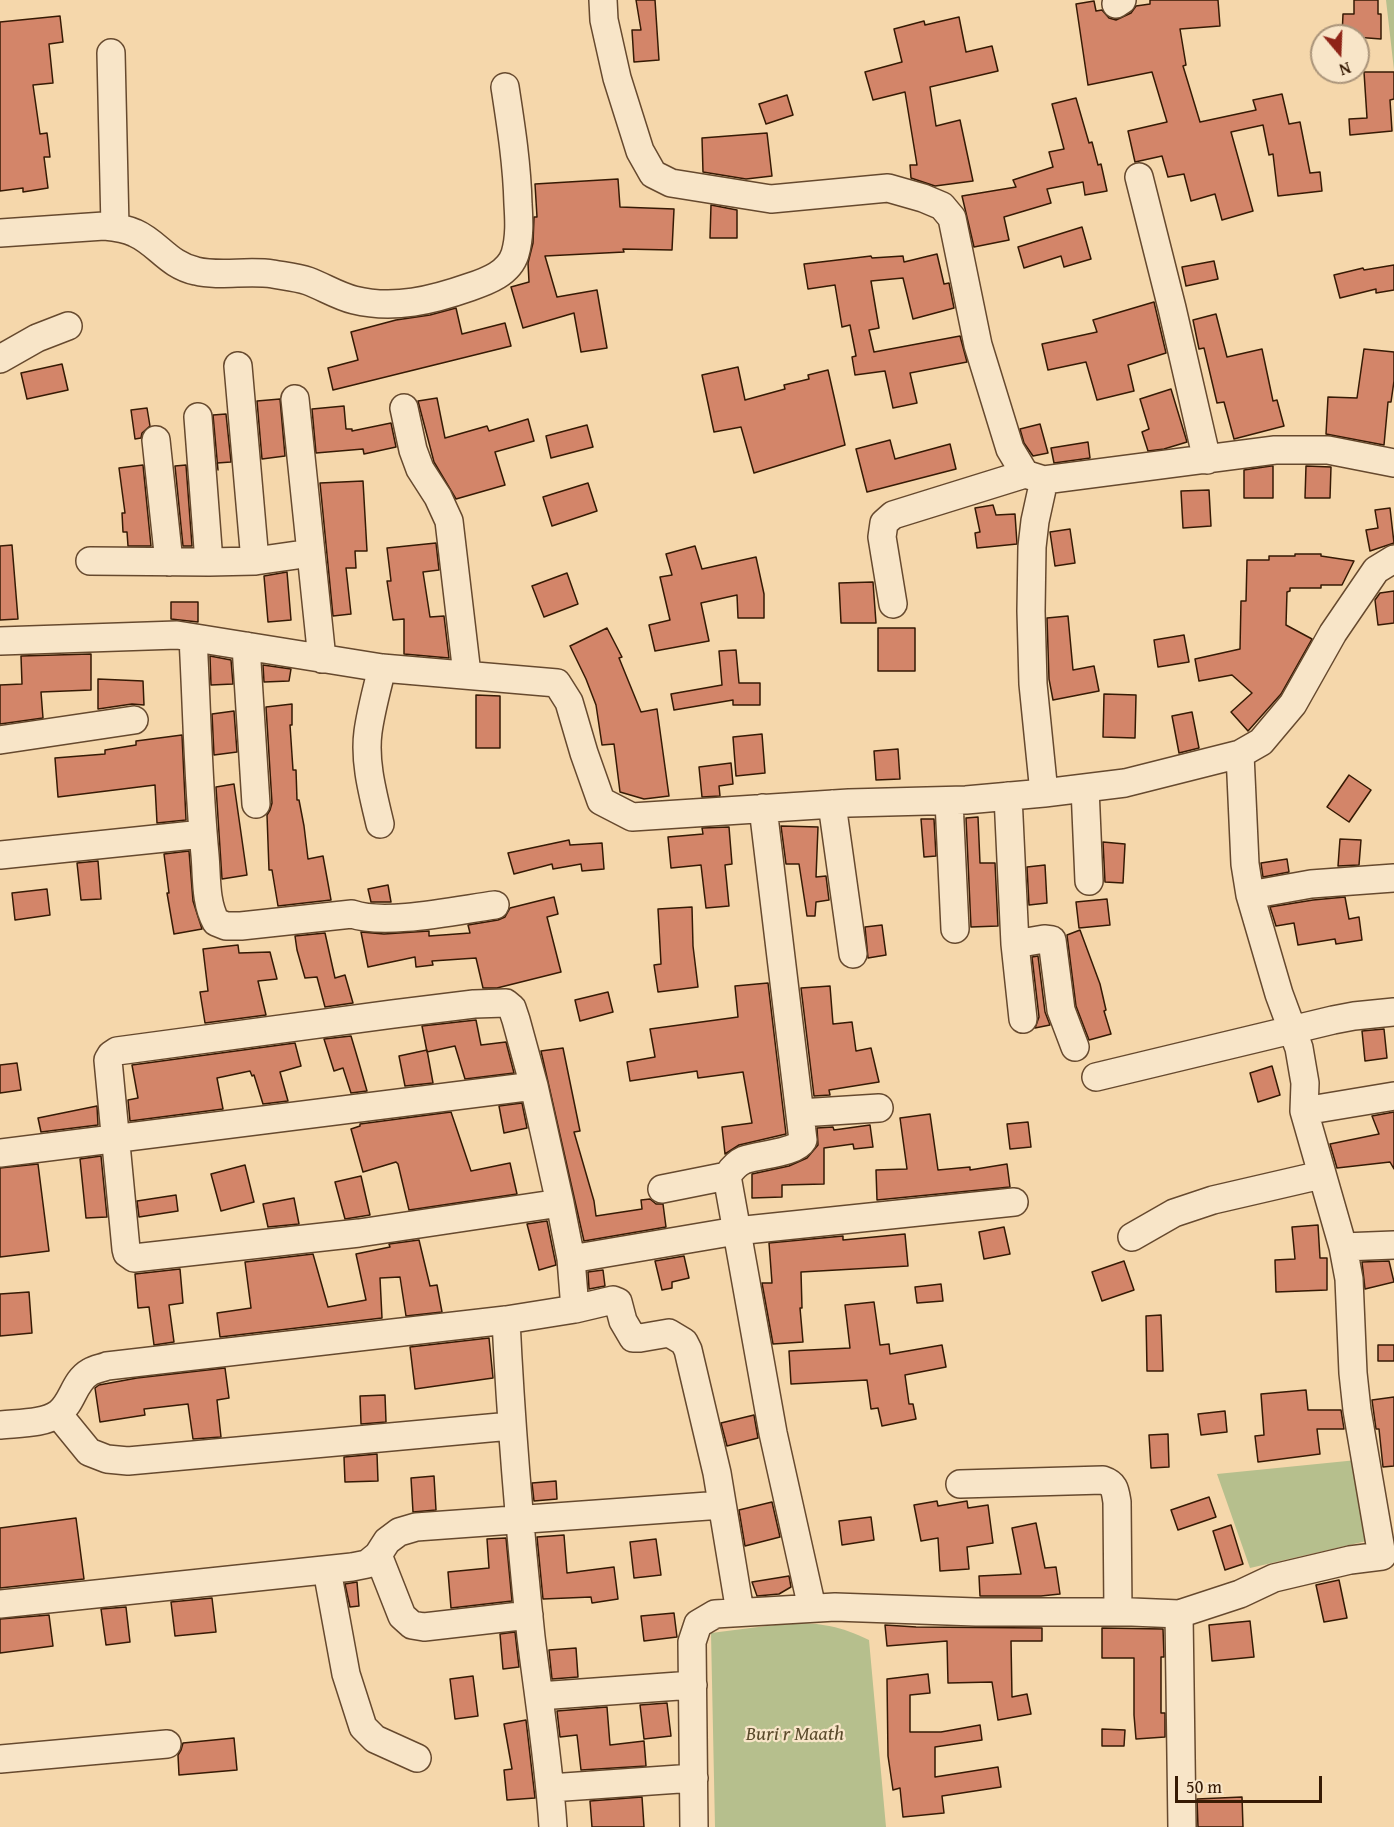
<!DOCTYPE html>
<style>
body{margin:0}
#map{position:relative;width:1394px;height:1827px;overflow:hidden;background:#f5d7ab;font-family:"Gentium Book Plus",serif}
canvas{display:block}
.north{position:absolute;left:1310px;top:24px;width:60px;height:60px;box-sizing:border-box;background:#f8e5c8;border:2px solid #aa947a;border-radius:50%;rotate:161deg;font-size:16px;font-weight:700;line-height:24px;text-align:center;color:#361a04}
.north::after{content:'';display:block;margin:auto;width:21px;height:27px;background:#8f2418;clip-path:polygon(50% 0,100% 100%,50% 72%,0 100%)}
.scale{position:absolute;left:1175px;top:1776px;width:147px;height:27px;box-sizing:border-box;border:3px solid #361a04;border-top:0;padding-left:8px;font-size:18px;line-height:21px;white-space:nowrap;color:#361a04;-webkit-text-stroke:4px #f8e5c8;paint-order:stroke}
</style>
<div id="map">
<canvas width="1394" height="1827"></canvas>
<div class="north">N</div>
<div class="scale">50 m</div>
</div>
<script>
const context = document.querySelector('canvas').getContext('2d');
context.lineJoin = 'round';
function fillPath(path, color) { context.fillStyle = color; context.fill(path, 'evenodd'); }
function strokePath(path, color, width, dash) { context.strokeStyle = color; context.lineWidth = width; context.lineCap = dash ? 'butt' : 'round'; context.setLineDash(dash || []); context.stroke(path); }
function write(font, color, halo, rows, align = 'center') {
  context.font = font + ' "Gentium Book Plus",serif'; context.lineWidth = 4.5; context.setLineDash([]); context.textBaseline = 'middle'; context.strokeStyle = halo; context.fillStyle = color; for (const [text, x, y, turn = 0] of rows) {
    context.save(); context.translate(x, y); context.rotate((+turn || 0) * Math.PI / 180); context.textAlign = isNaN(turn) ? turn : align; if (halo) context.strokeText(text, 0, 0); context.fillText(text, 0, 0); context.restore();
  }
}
const green = new Path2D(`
 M1386 0H1394V70Z
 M1357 1460 1371 1540 1250 1568 1217 1474Z
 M790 1623C822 1623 840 1626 869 1640L886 1827H715L711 1633Z`);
const building = new Path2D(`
 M636 0H655L659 60 634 62 632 30H641Z
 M1150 0H1218L1220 26 1180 29 1186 65 1183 66 1200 122 1256 110 1253 100 1282 94 1289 124 1300 122 1310 173 1320 172 1322 191 1278 196 1273 154 1269 155 1263 125 1231 132 1253 211 1222 220 1215 194 1191 201 1184 174 1168 177 1162 156 1135 162 1128 131 1167 122 1152 72 1088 85 1076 4 1094 1 1096 11 1102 10 1109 18 1116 20 1131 13 1136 6 1150 4Z
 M1354 0H1378V14H1381V39L1342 36 1343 14H1354Z
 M60 16 63 42 49 44 53 83 33 85 40 134 47 133 50 157H44L48 188 23 192V188L0 191V22Z
 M959 17 966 52 992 46 998 71 930 87 936 126 960 120 973 181 935 186 911 178 910 165H917L905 92 873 100 865 72 902 62 894 29 924 21 925 25Z
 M1364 72H1394V99L1390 100 1392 131 1350 135 1349 119 1367 118Z
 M787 95 793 115 766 124 759 104Z
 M1076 98 1089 143 1092 142 1098 165 1101 164 1107 191 1085 195 1083 182 1047 189 1051 203 1004 217 1009 240 974 247 962 196 1016 187 1013 180 1053 167 1049 152 1064 149 1052 104Z
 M767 133 772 176 746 179 703 172 702 138Z
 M618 179 620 207 674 209 672 250 623 249 624 252 545 256 557 297 597 290 607 348 581 352 574 313 523 328 511 287 529 282 528 263 533 243 534 217H537L535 184Z
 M711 205 737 210V238H710Z
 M1082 227 1091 259 1064 267 1061 256 1024 268 1018 247Z
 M937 254 944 284 949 283 954 308 913 319 903 278 871 281 879 328 869 330 874 352 960 336 967 362 910 373 917 403 893 408 885 371 855 375 852 357 856 356 850 325 842 327 835 285 808 289 804 264 871 256 872 258 903 256 904 262Z
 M1214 261 1218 279 1186 286 1182 267Z
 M1394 265V290L1376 293V289L1340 298 1334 275 1363 268 1364 270Z
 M1154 302 1166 353 1128 365 1134 391 1097 400 1086 362 1048 370 1042 344 1097 332 1093 320Z
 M456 308 462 334 505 323 511 346 333 390 328 368 358 360 351 332 396 320 430 315Z
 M1216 314 1227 357 1262 349 1273 401 1277 400 1284 426 1234 439 1224 402 1217 403 1204 348 1199 349 1193 320Z
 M1364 349 1394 352V381L1391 402H1388L1384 445 1326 434 1328 397 1357 398Z
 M62 364 68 390 27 399 21 373Z
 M738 367 745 400 785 389 784 385 809 379 808 375 828 370 845 445 754 473 741 427 714 432 702 375Z
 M1171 389 1187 442 1164 449 1148 451 1142 432 1149 429 1140 399Z
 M437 398 445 438 487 426 489 431 528 419 534 441 495 452 505 485 456 499 434 462 418 401Z
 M280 399 285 456 262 459 257 401Z
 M344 406 346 429H352V431L391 423 396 447 364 454 363 449 316 453 312 409Z
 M147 408 150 426 142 433 141 438 135 439 131 410Z
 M226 414 231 462 217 463 218 470 213 415Z
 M1040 424 1048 453 1033 456 1024 443 1020 429Z
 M587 425 593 447 551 458 546 436Z
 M890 440 895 459 950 444 956 469 867 492 856 449Z
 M1088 442 1090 458 1054 463 1051 448Z
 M143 465 151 546H128L127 532H123L122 513H125L119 468Z
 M186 465 192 546H183L175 466Z
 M1271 466H1273V498H1244V470Z
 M1306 466 1331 467 1330 498H1305Z
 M363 481 367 551H355L356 568H346L351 614 333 616 320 483Z
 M588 483 597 511 552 526 543 497Z
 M1209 490 1211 526 1183 528 1181 491Z
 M993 505 996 515 1015 514 1017 544 977 548 975 533 980 532 975 508Z
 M1390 508 1394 543 1370 551 1366 530 1378 528 1375 510Z
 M1070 529 1075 563 1055 566 1050 532Z
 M436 543 439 570 423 572 430 617 444 616 449 658 404 654V619L393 620 387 581H391L387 548Z
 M12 545 18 619 0 620V546Z
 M695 546 702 569 756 557 764 594V618H738L737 595 701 603 709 641 655 651 649 625 670 620 660 577 672 575 666 554Z
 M1295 554H1321V556L1354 561 1342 585H1321V588H1290V591L1287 592 1286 625 1312 639 1281 694 1248 731 1231 712 1252 693 1232 675 1199 681 1195 659 1240 649 1241 601H1246L1247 560H1269V556H1295Z
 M287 572 291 620 268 622 264 576Z
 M567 573 578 604 544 617 532 586Z
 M873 582 876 623H841L839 583Z
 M1394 591V623L1378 625 1375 600 1380 593Z
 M171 602H198V622L171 619Z
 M1068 616 1073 670 1094 666 1099 691 1053 700 1049 679 1047 618Z
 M607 628 622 657 619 658 641 712 657 709 669 796 644 799 620 792 614 744 602 745 596 705 586 679 570 646Z
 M878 628H915V671H878Z
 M1184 635 1189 662 1158 667 1154 640Z
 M736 650 739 683H760V705H733V700L674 710 671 694 722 685 719 651Z
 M91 654V690L41 692 43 718 0 724V685L22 684 21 656Z
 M210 656 231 660 233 684 211 685Z
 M263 665 291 669 289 681 264 682Z
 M98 679 143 681 144 705 132 704 98 709Z
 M1104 694 1136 695 1135 738 1103 737Z
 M476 695 500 696V748H476Z
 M292 704V725H290L293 770H296L297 800H299L304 826 308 859 323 856 331 900 278 906 272 870H269L267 815 270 810 272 803 266 707Z
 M234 711 237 752 214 755 212 714Z
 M1192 712 1199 748 1179 753 1172 716Z
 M762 734 765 773 736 776 733 737Z
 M182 735 186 820 157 823 155 785 58 797 55 758 105 754V750L136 745V741Z
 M898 749 900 779 876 780 874 751Z
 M731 763 733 784 719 786 720 796 702 797 699 767Z
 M1349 775 1371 790 1349 822 1327 807Z
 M234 784 247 875 222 879 216 787Z
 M978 817 980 863H995L998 926 971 927 966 818Z
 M921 819H934L936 856 924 857Z
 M781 826 818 827 816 877 826 876 829 900 816 902 815 916H807L799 864H786Z
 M729 827 732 864 725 865 729 906 706 908 701 865 671 868 668 837 703 834 702 828Z
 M1340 839 1361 840 1359 865 1338 866Z
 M569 840 570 845 602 843 604 869 582 871 581 864 553 869 552 864 514 874 508 853Z
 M1103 842 1125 844 1123 883 1105 882Z
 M189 851 193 901 202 929 174 934 167 893H169L164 854Z
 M1287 859 1289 872 1263 877 1261 863Z
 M98 861 101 899 81 900 77 863Z
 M1045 865 1047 903 1029 905 1027 867Z
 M388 885 391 902H371L368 889Z
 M47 889 50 915 15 920 12 893Z
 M554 897 558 914 547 917 561 972 497 988H483L476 958 432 961 433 965 416 967 415 957 368 967 361 932 384 934 429 931V936L470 933 468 925 498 920 505 917 510 908Z
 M1345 897 1349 919 1359 917 1362 940 1336 944 1335 939 1298 945 1294 923 1276 926 1270 907 1313 900Z
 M1107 899 1110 925 1079 928 1076 902Z
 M692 907 693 946 698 987 658 992 654 965 661 964 658 909Z
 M882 925 886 955 868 958 865 927Z
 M1080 930 1100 984 1106 1010 1104 1011 1111 1034 1089 1040 1076 1006 1067 935Z
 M325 933 335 978 345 975 353 1003 325 1007 317 977 305 978 297 950 295 936Z
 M238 945 239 953 270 952 277 979 258 981 266 1015 205 1023 200 992 208 991 203 949Z
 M1038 956 1045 1012 1050 1025 1035 1028 1039 1017 1032 957Z
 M768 983 786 1134 739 1145 725 1154 722 1127 752 1123 743 1072 698 1078 697 1071 630 1081 627 1062 655 1057 650 1029 738 1017 735 986Z
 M830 986 833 1024 852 1022 856 1051 871 1048 879 1082 829 1090 830 1095 814 1096 801 988Z
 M608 992 613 1012 580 1021 575 1000Z
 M476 1020 481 1045 506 1042 514 1073 465 1079 455 1046 427 1052 422 1026Z
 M1384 1029 1387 1058 1365 1061 1362 1031Z
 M351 1036 359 1063 367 1091 351 1093 343 1068 334 1071 324 1039Z
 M295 1043 301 1066 280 1072 288 1101 263 1104 254 1075 252 1076 250 1071 217 1078 223 1109 130 1121 128 1100 138 1098 132 1065Z
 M563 1048 580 1131 574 1132 594 1201 596 1216 642 1209 641 1200 650 1199 656 1204H663L666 1227 584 1241 541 1051Z
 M427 1050 433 1083 405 1086 399 1056Z
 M17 1063 21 1090 0 1093V1065Z
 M1272 1066 1280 1095 1258 1102 1250 1073Z
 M522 1103 527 1128 504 1133 499 1106Z
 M97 1106 98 1125 41 1132 38 1118Z
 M451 1112 471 1171 510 1163 517 1194 409 1210 398 1164 396 1162 363 1172 351 1129 360 1126V1124Z
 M1394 1112V1169L1390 1162 1337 1168 1330 1144 1379 1134 1372 1116Z
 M930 1114 938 1170 970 1167V1170L1007 1164 1010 1187 877 1200 876 1170 907 1169 900 1118Z
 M1028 1122 1031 1147 1010 1149 1007 1124Z
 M870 1125 873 1147 854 1149 853 1144 824 1148V1184L782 1185V1197L752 1198V1174L789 1166 807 1158 818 1145 817 1128 833 1127 834 1130Z
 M101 1156 107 1217 86 1218 80 1159Z
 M38 1164 49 1251 0 1257V1168Z
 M245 1165 254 1202 221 1211 211 1174Z
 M361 1176 370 1215 345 1219 335 1182Z
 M176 1195 178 1211 139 1217 137 1201Z
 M294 1198 299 1224 268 1227 263 1204Z
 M547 1221 556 1265 539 1270 527 1224Z
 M1318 1225 1320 1258H1327V1290L1276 1292 1275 1260 1295 1259 1292 1227Z
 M1004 1227 1010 1254 984 1259 979 1232Z
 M905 1234 908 1266 801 1272 802 1308H800L803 1342 773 1344 762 1283H772L769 1243 843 1236V1240Z
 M419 1240 430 1286 437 1285 442 1312 406 1316 400 1277 380 1278 382 1318 220 1337 217 1313 251 1308 245 1262 313 1254 328 1307 366 1300 356 1254 390 1247 389 1244Z
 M684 1256 689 1278 672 1282V1288L662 1290 655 1261Z
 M1124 1261 1134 1290 1102 1301 1092 1272Z
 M1389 1261 1394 1282 1365 1289 1362 1262Z
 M180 1269 183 1303 169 1305 174 1342 154 1345 149 1307 138 1308 135 1274Z
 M603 1270 605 1286 589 1289 588 1272Z
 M941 1284 943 1301 917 1303 915 1287Z
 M29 1292 32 1333 0 1336V1294Z
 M874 1302 880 1345 889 1344 890 1354 942 1345 946 1367 905 1375 909 1404H913L916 1419 882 1426 878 1408 871 1409 867 1380 791 1384 789 1351 850 1348 845 1305Z
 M1161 1315 1163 1371H1147L1146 1316Z
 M489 1338 493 1378 415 1389 410 1347Z
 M1378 1345H1394V1361H1378Z
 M225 1368 229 1398 217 1400 221 1437 193 1439 188 1404 144 1409 145 1415 100 1422 95 1388 99 1385 137 1378Z
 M1306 1390 1308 1410H1341L1344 1429H1317L1320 1454 1258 1462 1255 1436 1264 1435 1261 1394Z
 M385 1395 386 1422 361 1424 360 1396Z
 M1394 1397V1466L1383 1467 1379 1429H1376L1372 1400Z
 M1225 1411 1227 1432 1201 1435 1198 1414Z
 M754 1415 758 1438 727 1446 721 1423Z
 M1168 1434 1169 1467 1151 1468 1149 1435Z
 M377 1454 378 1481 345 1482 344 1457Z
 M434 1476 436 1510 413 1512 411 1478Z
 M556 1481 557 1499 534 1501 532 1483Z
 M1209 1497 1216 1517 1178 1530 1171 1510Z
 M937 1501 938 1506 967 1501 968 1508 988 1505 993 1543 967 1547 969 1569 940 1571 938 1538 921 1541 914 1505Z
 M772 1502 780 1537 745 1546 739 1510Z
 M871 1517 874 1540 842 1545 839 1521Z
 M76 1518 84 1579 0 1588V1528Z
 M1036 1523 1045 1568 1056 1567 1060 1594 1041 1596H980L979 1576 1021 1574 1012 1528Z
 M1231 1525 1243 1564 1225 1570 1213 1531Z
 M564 1535 567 1573 614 1567 618 1599 592 1603 591 1597 543 1599 537 1537Z
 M506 1538 512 1601 451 1608 448 1572 489 1568 487 1539Z
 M656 1539 661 1575 634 1578 630 1542Z
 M789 1576 791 1587 779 1594 757 1596 752 1582Z
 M1339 1580 1347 1618 1324 1622 1316 1585Z
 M357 1582 359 1606 350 1607 345 1584Z
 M212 1598 216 1632 175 1636 171 1602Z
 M126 1607 130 1642 106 1645 101 1609Z
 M674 1613 677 1637 644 1641 641 1616Z
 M49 1615 53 1646 0 1653V1619Z
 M1250 1621 1254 1657 1212 1661 1209 1625Z
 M885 1625 916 1627 1042 1628V1641H1011L1012 1697 1027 1694 1031 1714 998 1720 992 1682 948 1683 947 1641 887 1646Z
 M1102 1628 1163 1629 1164 1657H1161V1713H1165V1737L1136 1739 1134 1715V1658H1102Z
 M515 1632 519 1667 503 1669 500 1634Z
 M576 1648 578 1677 552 1679 549 1650Z
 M928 1674 930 1693 910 1695V1732H941L980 1725 982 1740 935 1747V1777L998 1767 1001 1787 942 1796 944 1813 903 1817 900 1788 893 1790 888 1756 887 1679Z
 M473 1676 478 1716 455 1719 450 1679Z
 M667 1703 671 1736 644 1739 640 1705Z
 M607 1707 610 1745 644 1741 646 1766 581 1770 577 1735 560 1737 557 1711Z
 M526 1720 535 1798 507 1800 504 1770 512 1769 504 1724Z
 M1102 1729 1125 1730 1124 1746H1102Z
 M234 1738 237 1770 179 1775 178 1755 181 1750 183 1743Z
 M642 1797 644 1827H592L590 1801Z
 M1242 1797 1243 1827H1198L1197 1799Z`);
const minor = new Path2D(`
 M603 0 604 20 617 78 640 151 653 174 671 183 771 199 888 188 923 198 942 206 952 218 978 345 1010 449 1025 474 1044 480 1275 450H1328L1394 463
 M1116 4 1122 0
 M111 53 115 227
 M1139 177 1172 308 1207 460
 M0 233 104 226C114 227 125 228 135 233 158 243 168 265 196 271 220 277 247 270 273 274 284 276 297 277 308 281 324 287 338 296 354 300 394 310 433 300 470 287 488 281 509 273 515 254 520 237 519 220 518 204 517 164 511 126 505 87
 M0 359 37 338 68 326
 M238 366 255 561
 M295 399 322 659
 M404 408 413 450 420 469 438 497 449 521 467 674
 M198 417 209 562
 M156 440 169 562
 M1044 480 1035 521 1032 547 1031 611 1033 684 1044 793
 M90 561 209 562 255 561 311 553
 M893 604 882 537 884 523 893 515 1025 474
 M193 638C197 710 198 783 205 855 207 877 205 902 216 922L226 926H241L352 914C385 926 458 910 495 905
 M0 641 177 635 382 668 557 683 569 702 584 753 601 801 632 817 849 803 966 800 1044 793 1125 783 1240 754 1261 742 1293 704 1333 633 1376 570 1394 559
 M246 646 256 804
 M0 740 134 720
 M1085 788 1089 881
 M1008 796 1015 944 1023 1019
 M949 801 955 929
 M832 804 853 954
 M380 824C373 794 364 762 368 732 371 710 377 689 382 668
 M0 855 203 834
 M1250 895 1311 884 1394 878
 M1015 944 1044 939 1052 940 1061 1010 1075 1047
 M1096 1077 1333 1020 1354 1016 1394 1012
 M1304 1111 1394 1096
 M800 1113 879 1108
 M0 1153 534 1086
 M727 1176C731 1170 737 1163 744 1160 759 1154 795 1154 803 1140L763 808
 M662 1189 727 1176 773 1433 812 1608
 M1132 1237 1174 1213 1213 1200 1321 1175
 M1343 1247 1394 1245
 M571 1259 736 1231 1014 1202
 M575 1309 613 1300 618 1302 623 1321 633 1338H640L669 1333 684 1342 688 1350 717 1473 740 1612
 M506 1320C511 1426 520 1532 531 1637 539 1701 549 1763 553 1827
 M58 1414 89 1452 107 1459 128 1461 511 1426
 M0 1425C18 1423 45 1424 59 1413 73 1402 74 1381 90 1372 95 1369 102 1368 107 1366L506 1320 575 1309 571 1259 560 1203 534 1086 516 1020 512 1008 506 1003 474 1004 393 1014 117 1051 111 1055 108 1060 126 1249 127 1253 134 1258 359 1233 560 1203
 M960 1484 1103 1480C1115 1484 1115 1490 1117 1502L1118 1612
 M378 1555 402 1616 412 1625 424 1627 529 1615
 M327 1570 346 1674 363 1727 375 1739 417 1758
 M0 1604 352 1567 367 1564 378 1555 387 1541 399 1532 416 1527 722 1505
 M1179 1614 1240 1594 1274 1578 1350 1560 1382 1556 1357 1410 1353 1373 1349 1279 1343 1247 1304 1111 1305 1083 1299 1048 1279 994 1250 895 1245 864 1240 754
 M539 1696 693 1685
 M0 1759 167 1744
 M550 1788 694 1778
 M694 1827 692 1642 698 1624 715 1614 835 1607 976 1612H1132L1179 1614 1182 1827`);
const parkNames = [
 ["Buri r Maath",795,1735]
];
fillPath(green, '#b6bf8d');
fillPath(building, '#d38569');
strokePath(building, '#361a04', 1.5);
strokePath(minor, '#66492e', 30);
strokePath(minor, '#f8e5c8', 27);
write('italic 20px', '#5c4c2d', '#f8e5c8', parkNames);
</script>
